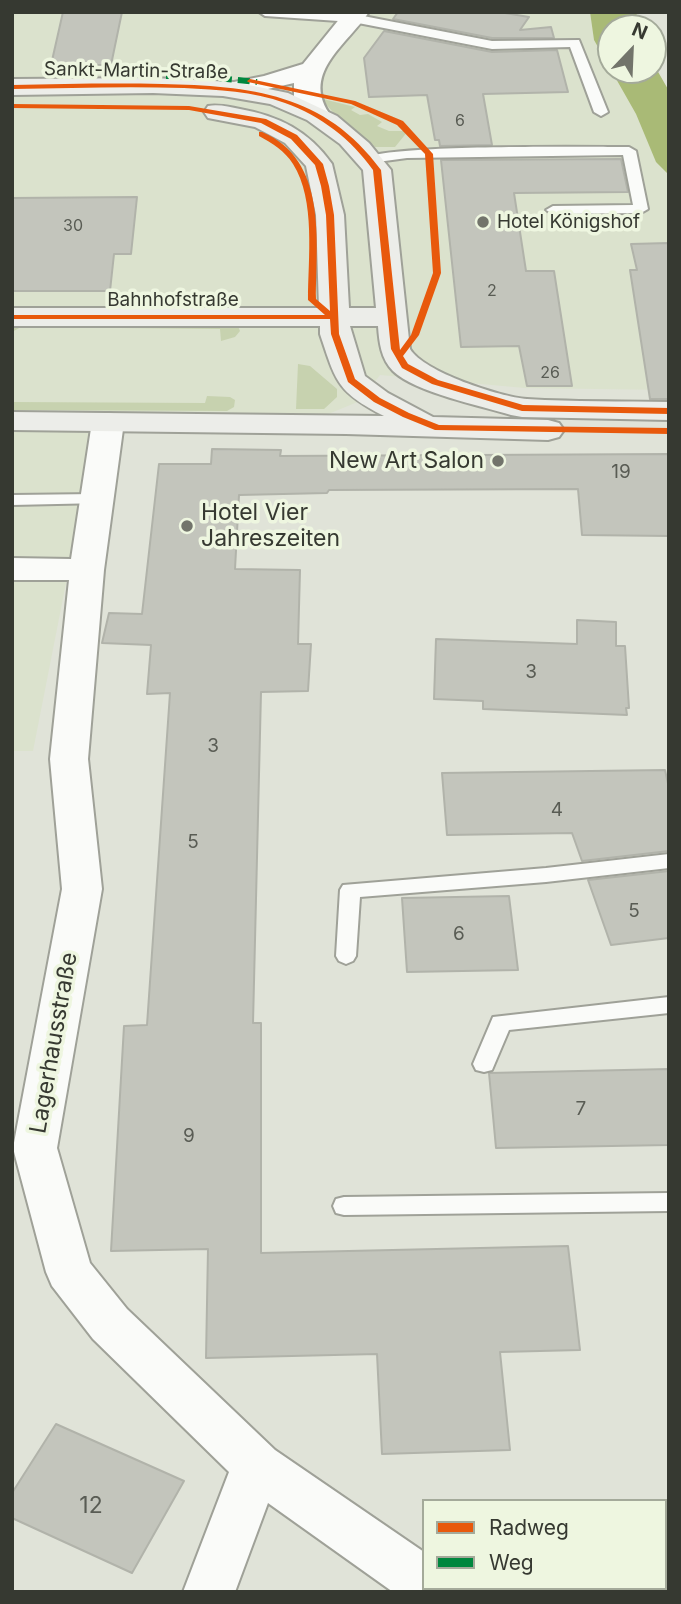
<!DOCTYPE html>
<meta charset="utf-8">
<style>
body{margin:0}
#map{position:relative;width:681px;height:1604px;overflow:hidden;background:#e0e3d8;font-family:Inter,sans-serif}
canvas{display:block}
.frame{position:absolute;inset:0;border:14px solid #363931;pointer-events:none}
.legend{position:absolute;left:422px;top:1499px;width:245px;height:91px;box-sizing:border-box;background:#eef6e0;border:2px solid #a4aa9a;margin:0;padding:9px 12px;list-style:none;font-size:21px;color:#363931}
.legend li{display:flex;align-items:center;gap:14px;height:35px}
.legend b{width:35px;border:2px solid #a4aa9a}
.north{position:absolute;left:597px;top:14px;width:70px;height:70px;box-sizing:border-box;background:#eef6e0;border:2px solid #a4aa9a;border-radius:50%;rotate:23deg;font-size:19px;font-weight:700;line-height:28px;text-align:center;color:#363931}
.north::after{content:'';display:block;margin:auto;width:24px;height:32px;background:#72746b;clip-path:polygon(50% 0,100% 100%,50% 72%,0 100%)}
</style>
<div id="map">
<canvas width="681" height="1604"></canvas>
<div class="frame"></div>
<ul class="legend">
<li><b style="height:9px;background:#e8590c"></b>Radweg</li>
<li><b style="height:9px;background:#00873e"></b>Weg</li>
</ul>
<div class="north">N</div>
</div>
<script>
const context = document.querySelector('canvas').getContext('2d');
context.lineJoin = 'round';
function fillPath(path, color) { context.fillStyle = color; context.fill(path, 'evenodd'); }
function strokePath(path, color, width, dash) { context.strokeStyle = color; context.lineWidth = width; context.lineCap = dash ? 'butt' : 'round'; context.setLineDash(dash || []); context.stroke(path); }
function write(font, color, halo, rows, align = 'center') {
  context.font = font + ' Inter,sans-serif'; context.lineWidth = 7; context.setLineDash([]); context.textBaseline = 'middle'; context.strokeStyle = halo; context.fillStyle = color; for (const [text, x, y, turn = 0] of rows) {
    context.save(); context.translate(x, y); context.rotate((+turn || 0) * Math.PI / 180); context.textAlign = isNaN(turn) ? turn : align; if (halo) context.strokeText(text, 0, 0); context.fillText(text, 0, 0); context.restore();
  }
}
const built = new Path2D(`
 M12 12H590L594 40 636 114 656 161 669 175V390L525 388 380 375 360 401 321 417 99 415 33 751H12Z`);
const green = new Path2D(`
 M323 99 355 107 351 110 360 115 368 114 382 122 377 126 389 131H408L395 147H375C358 130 335 120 323 99Z
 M12 319 237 324 240 331 235 337 221 341 220 329 21 327 12 332Z
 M298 364 310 366 337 389V397L324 409H296Z
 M207 396 230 397 235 400 234 407 227 411 12 410V402L205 403Z`);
const water = new Path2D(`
 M590 12H636L640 28H611V70H653V63L669 91V175L656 162 636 114 594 40Z`);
const building = new Path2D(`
 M63 12H122L111 65H51Z
 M398 12H499L529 17 520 30 551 27 554 38H492L393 19Z
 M384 31 492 52 557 50 568 92 483 94 492 145 440 146 439 140H435L427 95 369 97 364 58Z
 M621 159 628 192 514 193 526 271H554L572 386H527L519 346 461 347 441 160Z
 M137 197 131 254H114L110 291H12V198Z
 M669 243V399H650L630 270H637L631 244Z
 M212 449 281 450 280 456 669 454V536L582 535 578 489 329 490 327 493 239 495 235 569 300 570 298 644H311L308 691 261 692 253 1023H261V1253L568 1246 580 1350 500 1352 510 1450 382 1454 377 1354 206 1358 208 1249 111 1251 124 1026 147 1025 170 693 147 694 151 645 102 643 109 613 142 614 159 464H211Z
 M577 620 616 622V646H625L629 708H626L627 715 483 709V701L434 699 436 639 577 644Z
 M665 770 669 788V851L582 861 572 833 447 835 442 773Z
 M669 871V938L611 945 588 880Z
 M509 896 518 970 407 972 402 898Z
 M669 1069V1145L496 1148 489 1073Z
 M56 1424 184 1481 132 1573 12 1518V1493Z`);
const lane = new Path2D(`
 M259 12 353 14 492 41 579 40 608 112 601 116 594 112 570 47 492 49 353 22 265 16Z
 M629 147 636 151 648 209 641 213 553 214 546 210 553 206 633 205 623 155 407 158 370 163 363 159C381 144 591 147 629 147Z
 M97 494 105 499 103 503 12 505V495Z
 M669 854V868L546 882 360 897 356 956 353 961 346 964 339 961 336 956 340 890 343 885 546 868Z
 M669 997V1013L509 1030 492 1070 484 1072 476 1070 473 1064 493 1017Z
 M669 1193V1211L344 1215 336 1213 333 1206 336 1199 344 1197Z`);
const street = new Path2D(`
 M345 12H369C347 45 302 72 329 113L325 119 316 121 307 119 294 100V83L233 97 224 94 220 89 224 84 264 76 303 64Z
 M108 413 119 415 124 422 104 570 88 759 102 889 57 1148 90 1263 127 1309 275 1450 424 1552V1588H448L446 1592H393L268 1503 235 1592H183L229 1472 93 1339 52 1286 46 1272 13 1148 62 889 50 759 69 580H12V558L71 559 92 422 97 415Z`);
const secondary = new Path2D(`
 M153 78 234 82 288 93 337 116 369 143 391 170 410 349C424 372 500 397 527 399 574 402 622 401 669 402V420L522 417 511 415C482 406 414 392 393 371 381 359 379 342 378 326H350L365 376 388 393 433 417 548 420 559 423 564 430 559 437 548 440 346 434 12 430V412L384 416C337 392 336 382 320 334V326H12V308H319L316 215 306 166 285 143 255 127 208 118 204 112 208 106C219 104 229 107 240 109 279 116 309 131 332 164L344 215 349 308H376L363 170 340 144 307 120 270 104 223 96 153 93 12 95V79Z`);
const quiet = new Path2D(`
 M166 76H199L257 82`);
const cycleway = new Path2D(`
 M250 79 355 101 403 121 433 154 441 273 419 335 403 356 408 364 438 380 523 405 669 408V414L522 411 432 384 402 368 391 349 373 170C351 139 321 116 285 103 253 91 218 90 184 88 127 86 70 88 12 89V85C62 84 112 83 162 84 250 86 325 93 381 170L400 350 411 335 433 273 425 154 397 125 351 104 248 82 247 81Z
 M12 104 189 106 266 119 297 135 323 164 329 186 334 215 339 334 355 379 380 398 409 413 439 425 669 428V434L435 430 403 417 374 402 348 382 331 334 330 319H12V315H325L308 300C308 259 316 200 293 164 285 151 272 143 259 136V132H262C328 160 316 241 316 299L330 311 326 215 321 186 315 165 291 139 261 123 189 110 12 108Z`);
const markers = [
 [483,222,7,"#72746b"],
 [498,461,7,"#72746b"],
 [187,526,7,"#72746b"]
];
const farNumbernames = [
 ["6",460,121],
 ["30",73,226],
 ["2",492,291],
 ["26",550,373]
];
const farStreetnames = [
 ["Sankt-Martin-Straße",136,71,1],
 ["Bahnhofstraße",173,300]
];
const farPoinames = [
 ["Hotel Königshof",497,222]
];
const numberNames = [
 ["19",621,472],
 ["3",531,672],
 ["3",213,746],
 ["4",557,810],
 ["5",193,842],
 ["5",634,911],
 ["6",459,934],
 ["7",581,1109],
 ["9",189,1136]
];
const poiNames = [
 ["New Art Salon",484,461],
 ["Hotel Vier",201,513,"left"],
 ["Jahreszeiten",201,539,"left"]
];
const streetNames = [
 ["Lagerhausstraße",54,1043,-80]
];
const nearNumbernames = [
 ["12",91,1506]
];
fillPath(built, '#dbe2cd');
fillPath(green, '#c7d2af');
fillPath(water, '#a9ba76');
fillPath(building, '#c3c5bc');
strokePath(building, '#b1b3aa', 2);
strokePath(lane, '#9fa198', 4);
strokePath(street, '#9fa198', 4);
strokePath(secondary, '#9fa198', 4);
fillPath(lane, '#fafbf9');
fillPath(street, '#fafbf9');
fillPath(secondary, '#ecede9');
strokePath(quiet, '#00873e', 6, [12, 6]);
fillPath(cycleway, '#e8590c');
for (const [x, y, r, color] of markers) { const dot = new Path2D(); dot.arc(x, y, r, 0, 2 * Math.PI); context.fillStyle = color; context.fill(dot); strokePath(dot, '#eef6e0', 2.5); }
write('16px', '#595c54', null, farNumbernames);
write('19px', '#363931', '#eef6e0', farStreetnames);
write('19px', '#363931', '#eef6e0', farPoinames, 'left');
write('19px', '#595c54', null, numberNames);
write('23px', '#363931', '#eef6e0', poiNames, 'right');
write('23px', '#363931', '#eef6e0', streetNames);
write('23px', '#595c54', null, nearNumbernames);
</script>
